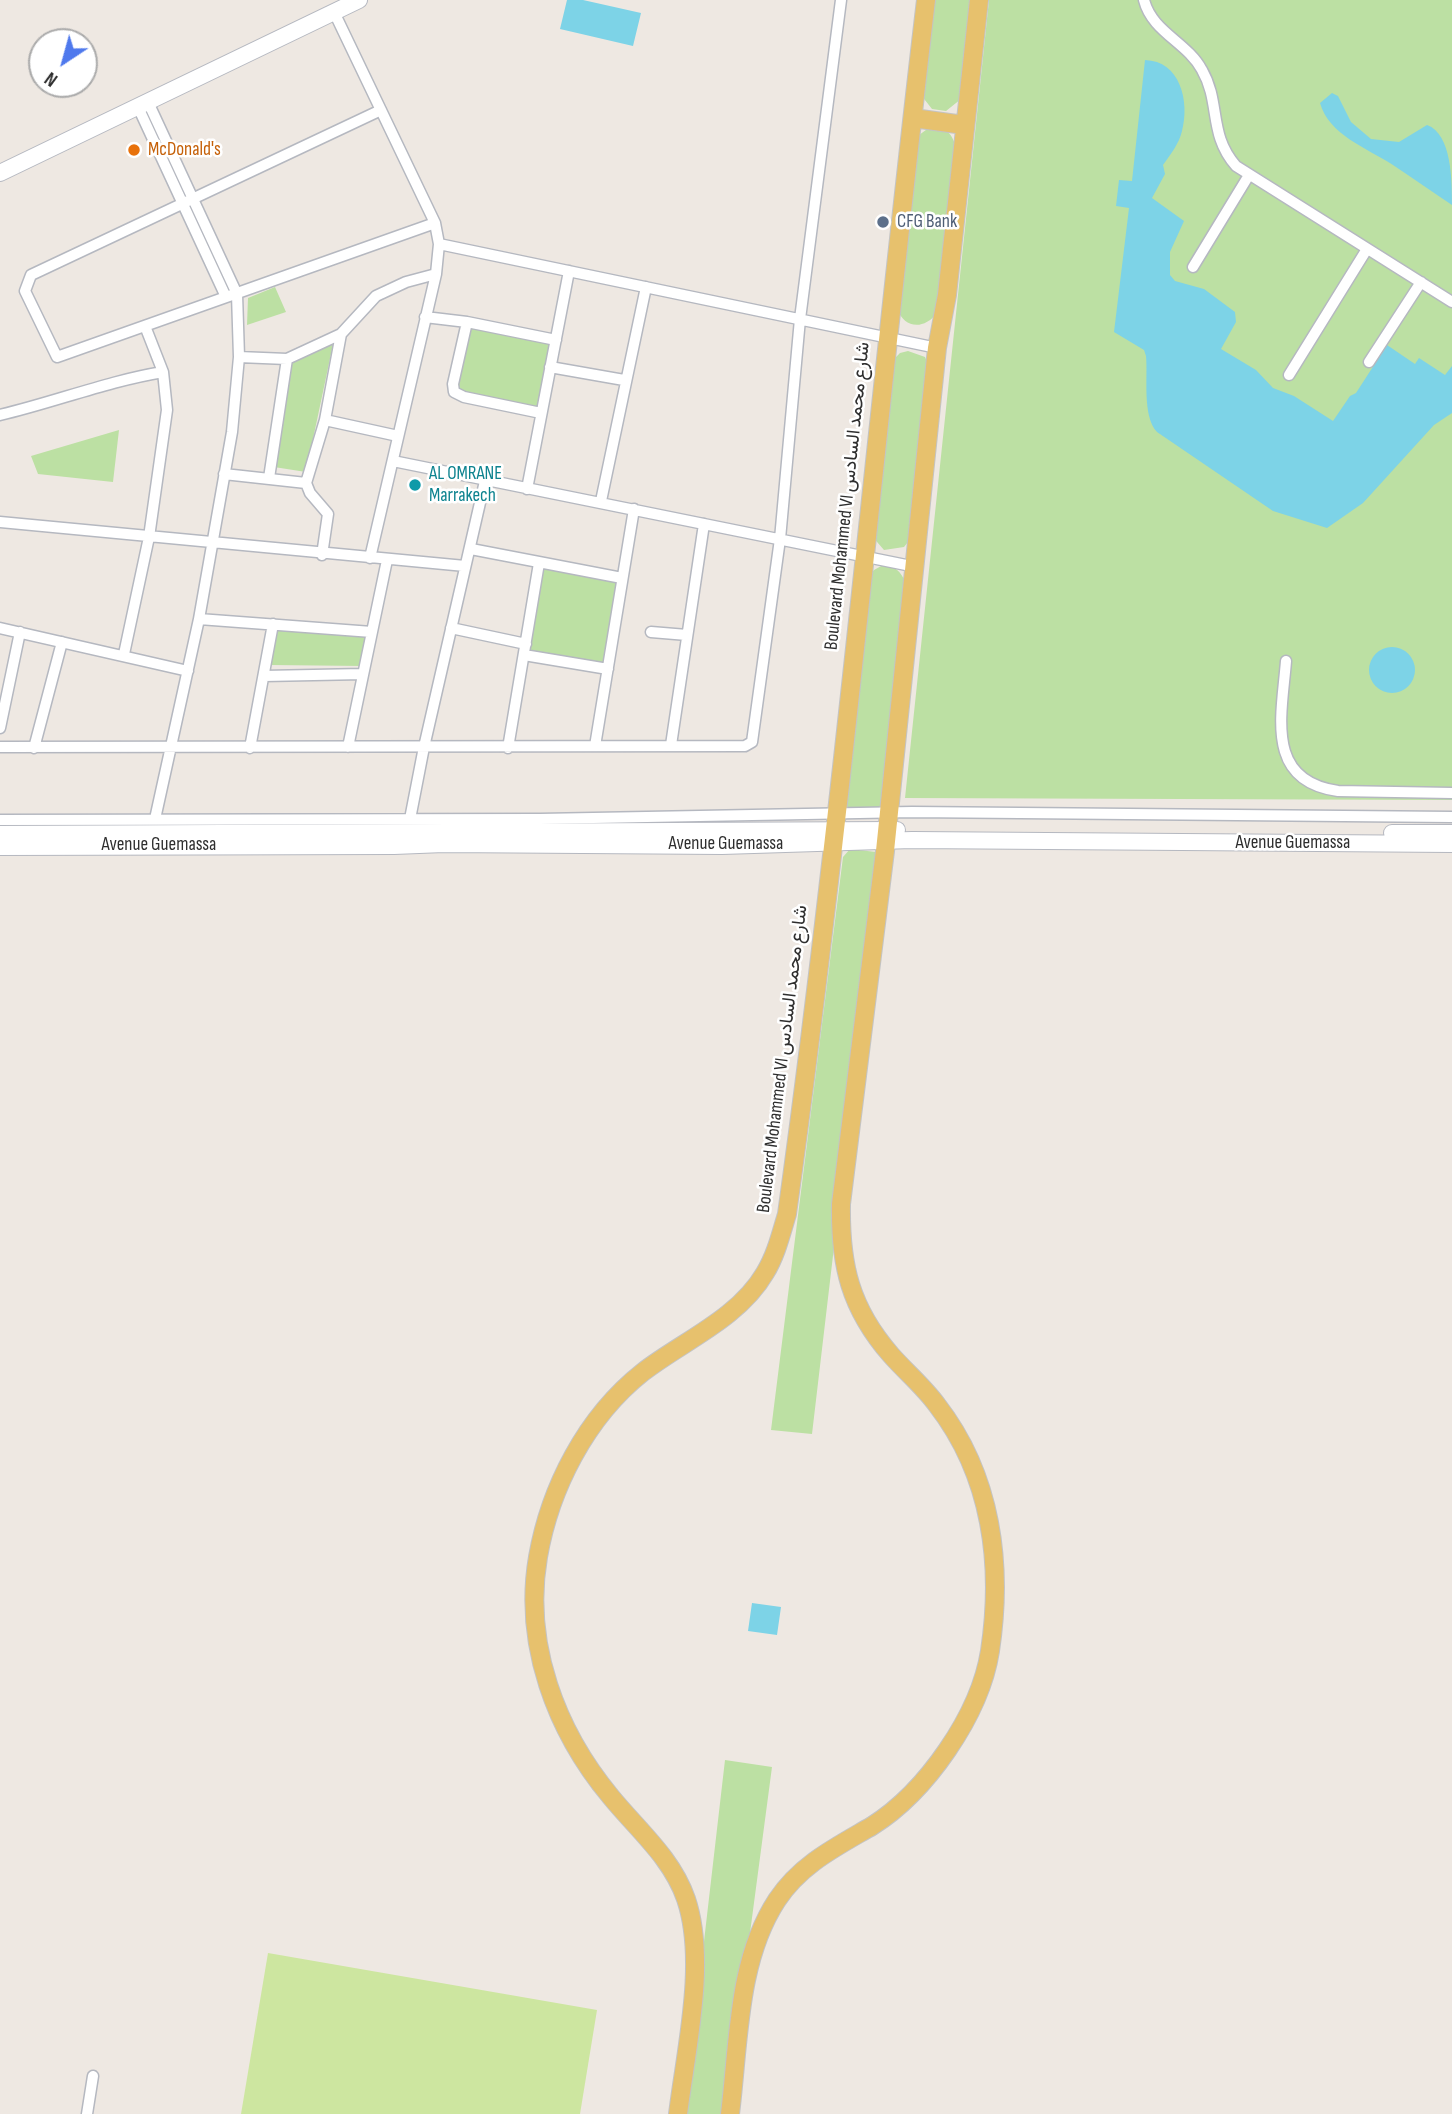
<!DOCTYPE html>
<meta charset="utf-8">
<style>
body{margin:0}
#map{position:relative;width:1452px;height:2114px;overflow:hidden;background:#eee8e2;font-family:"Sofia Sans Condensed",sans-serif}
canvas{display:block}
.north{position:absolute;left:28px;top:28px;width:70px;height:70px;box-sizing:border-box;background:#fff;border:2px solid #ababab;border-radius:50%;rotate:216deg;font-size:19px;font-weight:700;line-height:28px;text-align:center;color:#2e2e2e}
.north::after{content:'';display:block;margin:auto;width:24px;height:32px;background:#4f79ed;clip-path:polygon(50% 0,100% 100%,50% 72%,0 100%)}
</style>
<div id="map">
<canvas width="1452" height="2114"></canvas>
<div class="north">N</div>
</div>
<script>
const context = document.querySelector('canvas').getContext('2d');
context.lineJoin = 'round';
function fillPath(path, color) { context.fillStyle = color; context.fill(path, 'evenodd'); }
function strokePath(path, color, width, dash) { context.strokeStyle = color; context.lineWidth = width; context.lineCap = dash ? 'butt' : 'round'; context.setLineDash(dash || []); context.stroke(path); }
function write(font, color, halo, rows, align = 'center') {
  context.font = font + ' "Sofia Sans Condensed",Vazirmatn,sans-serif'; context.lineWidth = 5; context.setLineDash([]); context.textBaseline = 'middle'; context.strokeStyle = halo; context.fillStyle = color; for (const [text, x, y, turn = 0] of rows) {
    context.save(); context.translate(x, y); context.rotate((+turn || 0) * Math.PI / 180); context.textAlign = isNaN(turn) ? turn : align; if (halo) context.strokeText(text, 0, 0); context.fillText(text, 0, 0); context.restore();
  }
}
const green = new Path2D(`
 M932 0H972L961 99 946 111 932 109 921 95Z
 M989 0H1452V800L905 798Z
 M930 127C944 128 950 130 955 144L937 313C924 330 904 329 897 308L915 138Z
 M275 287 286 312 247 325 248 298Z
 M468 324 551 342 536 410 456 391Z
 M335 335 306 472 274 467 288 357Z
 M908 351 925 357 930 369 912 537 904 547 884 550 871 535 891 362 900 353Z
 M119 430 113 482 38 474 31 456Z
 M883 565C896 566 900 571 906 583L881 809 840 808 868 578 874 570Z
 M542 568 619 581 605 665 529 652Z
 M278 622 371 630 363 666 270 665Z
 M850 849 876 852 878 873 812 1434 771 1430 843 857Z
 M725 1760 772 1767 726 2114H684Z`);
const pitch = new Path2D(`
 M268 1953 597 2010 580 2114H241Z`);
const water = new Path2D(`
 M567 0H583L641 13 633 46 560 29Z
 M1145 60C1180 61 1190 101 1182 131 1179 144 1170 155 1163 165L1165 174 1152 198 1184 221 1170 252V275L1175 281 1204 289 1235 312 1236 322 1221 349 1256 370 1273 388 1294 396 1333 421 1350 396 1356 393 1387 345 1415 364 1419 358 1445 375 1452 366V413L1434 425 1363 503 1327 528 1273 511 1157 432C1142 416 1148 377 1146 356L1144 350 1114 332 1129 208 1116 206 1119 180 1132 181Z
 M1332 93 1338 96 1351 122 1371 139 1399 142 1427 125C1452 134 1452 181 1452 205 1432 192 1413 178 1393 165 1367 148 1329 135 1320 103Z
 M1369 670a23 23 0 1 1 46 0a23 23 0 1 1-46 0Z
 M752 1603 781 1607 777 1635 748 1631Z`);
const street = new Path2D(`
 M1144 0C1152 32 1187 42 1202 70 1221 103 1208 134 1236 166L1452 302
 M334 12 435 223 439 244 436 274 370 558
 M148 102 237 294 239 357 232 432 199 619 155 819
 M138 107 226 297
 M381 110 31 275 25 291 57 357 435 223
 M439 244 937 348
 M1193 267 1249 175
 M425 317 467 322 556 340
 M467 322 453 384 454 392 464 397 541 413
 M239 357 287 359 341 334 376 296 406 282 436 274
 M1369 362 1421 282
 M550 367 624 380
 M1289 375 1367 249
 M0 415C55 402 108 381 163 372
 M325 420 398 436
 M393 461 916 567
 M224 474 306 483
 M269 478 287 359
 M527 489 569 271
 M601 501 646 287
 M0 522 465 566
 M471 549 622 578
 M322 555 328 514 310 493 306 483 325 420 341 334
 M199 619 372 632
 M0 628 188 671
 M451 628 526 644
 M651 632 687 635
 M124 654 149 537 167 410 163 372 145 326
 M524 655 608 669
 M1286 661C1282 714 1264 781 1338 791L1452 793
 M264 676 363 674
 M0 728 20 632
 M671 745 704 524
 M595 746 634 509
 M0 747 745 746 752 742 780 539 800 319 841 0
 M348 747 387 560
 M34 748 62 642
 M250 748 273 624
 M508 748 539 563
 M410 819 424 747 485 481
 M0 820 540 819 912 812 1452 817
 M87 2114 93 2076`);
const secondary = new Path2D(`
 M0 173 359 0
 M1392 833H1452
 M0 834 897 830
 M0 847 394 846 444 844 722 846 912 840 1452 844`);
const primary = new Path2D(`
 M913 118 964 125
 M678 2114C686 2049 707 1961 686 1899 672 1858 638 1830 611 1797 556 1731 523 1644 538 1557 550 1488 586 1417 643 1372 683 1341 738 1319 765 1273 776 1255 781 1234 787 1214 843 810 878 404 926 0
 M730 2114C739 2043 737 1961 777 1900 801 1864 836 1847 872 1826 926 1792 980 1715 990 1651 1003 1565 992 1476 937 1405 924 1387 906 1372 891 1355 850 1308 840 1265 841 1204L885 851 937 348 947 295 979 0`);
const markers = [
 [134,150,7,"#e8710a"],
 [883,222,7,"#5c6f8a"],
 [415,485,7,"#0f9aa8"]
];
const foodNames = [
 ["McDonald's",148,150]
];
const serviceNames = [
 ["CFG Bank",897,222]
];
const cultureNames = [
 ["AL OMRANE",429,474],
 ["Marrakech",429,496]
];
const streetNames = [
 ["Boulevard Mohammed VI شارع محمد السادس",848,496,-84],
 ["Avenue Guemassa",1293,843],
 ["Avenue Guemassa",726,844],
 ["Avenue Guemassa",159,845],
 ["Boulevard Mohammed VI شارع محمد السادس",783,1059,-83]
];
fillPath(green, '#bce0a3');
fillPath(pitch, '#cde6a0');
fillPath(water, '#7dd3e7');
strokePath(street, '#b5b8c0', 13);
strokePath(secondary, '#b5b8c0', 18);
strokePath(primary, '#c4c4c4', 20);
strokePath(street, '#fff', 10);
strokePath(secondary, '#fff', 16);
strokePath(primary, '#e7c16d', 18);
for (const [x, y, r, color] of markers) { const dot = new Path2D(); dot.arc(x, y, r, 0, 2 * Math.PI); context.fillStyle = color; context.fill(dot); strokePath(dot, '#fff', 2.5); }
write('19px', '#c56008', '#fff', foodNames, 'left');
write('19px', '#4e5e75', '#fff', serviceNames, 'left');
write('19px', '#0d838f', '#fff', cultureNames, 'left');
write('19px', '#2e2e2e', '#fff', streetNames);
</script>
